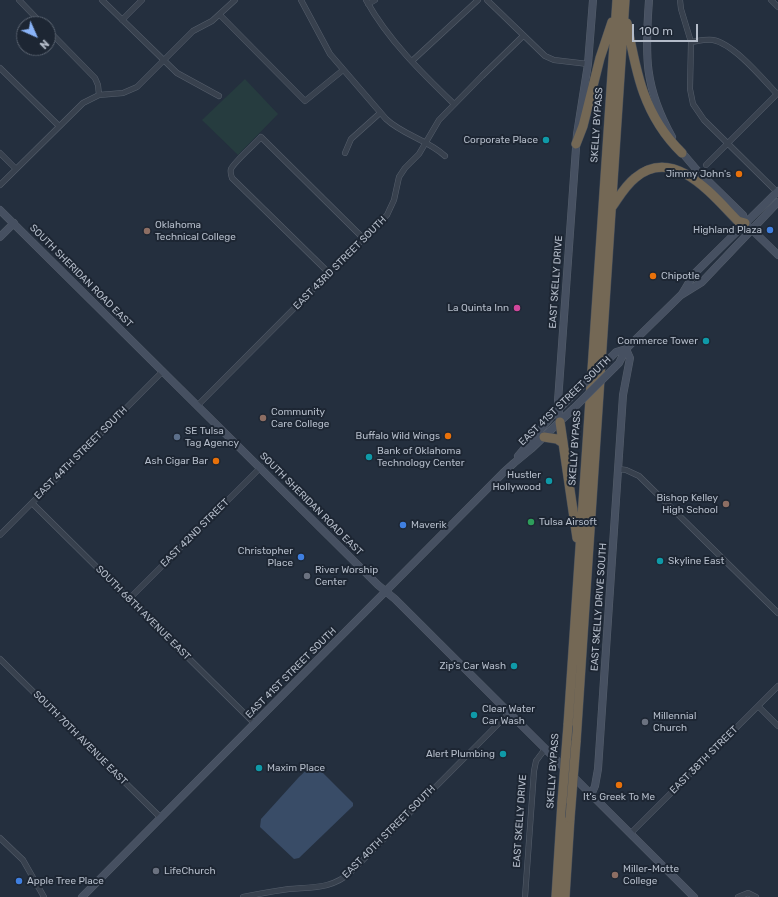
<!DOCTYPE html>
<style>
body{margin:0}
#map{position:relative;width:778px;height:897px;overflow:hidden;background:#242f3e;font-family:Rubik,sans-serif}
canvas{display:block}
.north{position:absolute;left:16px;top:16px;width:40px;height:40px;box-sizing:border-box;background:#1d2633;border:1px solid #59626f;border-radius:50%;rotate:135deg;font-size:11px;font-weight:700;line-height:16px;text-align:center;color:#b4bcc9}
.north::after{content:'';display:block;margin:auto;width:14px;height:18px;background:#8ab4f8;clip-path:polygon(50% 0,100% 100%,50% 72%,0 100%)}
.scale{position:absolute;left:632px;top:24px;width:66px;height:18px;box-sizing:border-box;border:2px solid #b4bcc9;border-top:0;padding-left:5px;font-size:12px;line-height:14px;white-space:nowrap;color:#b4bcc9;-webkit-text-stroke:3px #1d2633;paint-order:stroke}
</style>
<div id="map">
<canvas width="778" height="897"></canvas>
<div class="north">N</div>
<div class="scale">100 m</div>
</div>
<script>
const context = document.querySelector('canvas').getContext('2d');
context.lineJoin = 'round';
function fillPath(path, color) { context.fillStyle = color; context.fill(path, 'evenodd'); }
function strokePath(path, color, width, dash) { context.strokeStyle = color; context.lineWidth = width; context.lineCap = dash ? 'butt' : 'round'; context.setLineDash(dash || []); context.stroke(path); }
function write(font, color, halo, rows, align = 'center') {
  context.font = font + ' Rubik,sans-serif'; context.lineWidth = 4; context.setLineDash([]); context.textBaseline = 'middle'; context.strokeStyle = halo; context.fillStyle = color; for (const [text, x, y, turn = 0] of rows) {
    context.save(); context.translate(x, y); context.rotate((+turn || 0) * Math.PI / 180); context.textAlign = isNaN(turn) ? turn : align; if (halo) context.strokeText(text, 0, 0); context.fillText(text, 0, 0); context.restore();
  }
}
const green = new Path2D(`
 M245 79 278 114 238 155 202 120Z`);
const water = new Path2D(`
 M312 765 317 767 353 803V806L299 858 294 859 260 827 261 819 299 777Z`);
const street = new Path2D(`
 M19 0 42 24
 M102 0 177 73 219 96
 M301 0 330 54 386 119C403 135 428 140 445 156
 M366 0C388 40 422 73 454 104
 M487 0 545 56 554 60 588 64
 M680 0 681 9 691 42 690 89 693 104 704 120 777 192
 M771 0 778 7
 M368 4 375 0
 M220 15 305 101 343 70
 M122 20 142 0
 M48 30 95 78 98 85 99 95
 M691 42C698 41 706 39 713 40 734 44 762 78 777 94
 M412 61 478 0
 M0 68 59 126
 M0 153 16 169
 M345 153 351 139 380 113
 M706 165 778 93
 M0 185 83 103 99 95 123 93 137 87 193 31 212 21 235 0
 M330 274 232 178C231 175 230 172 231 169 234 162 255 144 261 137L364 239
 M198 405 387 215 394 200 399 177 405 168 419 154 439 120 482 76 523 36
 M618 469 626 470 639 476 778 613
 M32 503 254 723
 M0 535 163 371
 M129 599 261 467
 M0 659 161 818
 M758 706 778 726
 M630 834 778 686
 M0 838 23 860 44 897
 M243 897C258 894 274 891 289 889 313 887 332 889 351 872L509 713
 M525 897 534 771 536 761 545 749
 M738 897 748 893 756 897`);
const secondary = new Path2D(`
 M649 0C645 55 644 87 672 137
 M679 149 696 169 743 215 745 223 778 255
 M0 210 378 585 395 599 694 897
 M0 237 14 223
 M682 294 694 274 778 191
 M602 366 616 352 626 349
 M615 367 619 363 626 349 633 342 681 295 702 282 778 202
 M560 422 558 401 577 134 588 64 593 0
 M518 456 552 416 574 394
 M591 795 595 786 598 769 623 395 630 358 626 349
 M82 897 503 473 514 463 531 449 573 409`);
const highway = new Path2D(`
 M627 23C636 73 644 116 682 153
 M576 144 583 126 600 58 612 22
 M612 207C619 197 625 186 635 178 674 145 713 196 738 221L745 223
 M560 422 577 538
 M544 437 557 439 563 443
 M568 725 617 0
 M576 742 625 0
 M556 897 562 802
 M565 897 570 818`);
const secondaryBridge = new Path2D(`
 M574 394 602 366
 M573 409 615 367`);
const highwayBridge = new Path2D(`
 M562 802 568 725
 M570 818 576 742`);
const markers = [
 [546,140,4,"#0f9aa8"],
 [739,174,4,"#e8710a"],
 [770,230,4,"#3f7fe0"],
 [147,231,4,"#8d6e63"],
 [653,276,4,"#e8710a"],
 [517,308,4,"#d1479c"],
 [706,341,4,"#0f9aa8"],
 [263,418,4,"#8d6e63"],
 [448,436,4,"#e8710a"],
 [177,437,4,"#5c6f8a"],
 [369,457,4,"#0f9aa8"],
 [216,461,4,"#e8710a"],
 [549,481,4,"#0f9aa8"],
 [726,504,4,"#8d6e63"],
 [531,522,4,"#2e9e5b"],
 [403,525,4,"#3f7fe0"],
 [301,557,4,"#3f7fe0"],
 [660,561,4,"#0f9aa8"],
 [307,576,4,"#6b7280"],
 [514,666,4,"#0f9aa8"],
 [474,715,4,"#0f9aa8"],
 [645,722,4,"#6b7280"],
 [503,754,4,"#0f9aa8"],
 [259,768,4,"#0f9aa8"],
 [619,785,4,"#e8710a"],
 [156,871,4,"#6b7280"],
 [615,875,4,"#8d6e63"],
 [19,881,4,"#3f7fe0"]
];
const streetNames = [
 ["SKELLY BYPASS",597,125,-86],
 ["EAST 43RD STREET SOUTH",340,263,-45],
 ["SOUTH SHERIDAN ROAD EAST",81,276,45],
 ["EAST SKELLY DRIVE",556,282,-86],
 ["EAST 41ST STREET SOUTH",565,401,-44],
 ["SKELLY BYPASS",575,448,-86],
 ["EAST 44TH STREET SOUTH",81,453,-45],
 ["SOUTH SHERIDAN ROAD EAST",311,504,45],
 ["EAST 42ND STREET",195,533,-45],
 ["EAST SKELLY DRIVE SOUTH",599,607,-86],
 ["SOUTH 68TH AVENUE EAST",143,613,45],
 ["EAST 41ST STREET SOUTH",291,673,-45],
 ["SOUTH 70TH AVENUE EAST",80,738,45],
 ["EAST 38TH STREET",704,760,-45],
 ["SKELLY BYPASS",553,771,-86],
 ["EAST SKELLY DRIVE",520,821,-86],
 ["EAST 40TH STREET SOUTH",389,832,-45]
];
const poiNames = [
 ["Corporate Place",538,140,"right"],
 ["Jimmy John's",731,174,"right"],
 ["Oklahoma",155,225],
 ["Technical College",155,237],
 ["Highland Plaza",762,230,"right"],
 ["Chipotle",661,276],
 ["La Quinta Inn",509,308,"right"],
 ["Commerce Tower",698,341,"right"],
 ["Community",271,412],
 ["Care College",271,424],
 ["SE Tulsa",185,431],
 ["Tag Agency",185,443],
 ["Buffalo Wild Wings",440,436,"right"],
 ["Bank of Oklahoma",377,451],
 ["Technology Center",377,463],
 ["Ash Cigar Bar",208,461,"right"],
 ["Hustler",541,475,"right"],
 ["Hollywood",541,487,"right"],
 ["Bishop Kelley",718,498,"right"],
 ["High School",718,510,"right"],
 ["Tulsa Airsoft",539,522],
 ["Maverik",411,525],
 ["Christopher",293,551,"right"],
 ["Place",293,563,"right"],
 ["Skyline East",668,561],
 ["River Worship",315,570],
 ["Center",315,582],
 ["Zip's Car Wash",506,666,"right"],
 ["Clear Water",482,709],
 ["Car Wash",482,721],
 ["Millennial",653,716],
 ["Church",653,728],
 ["Alert Plumbing",495,754,"right"],
 ["Maxim Place",267,768],
 ["It's Greek To Me",619,797,"center"],
 ["Miller-Motte",623,869],
 ["College",623,881],
 ["LifeChurch",164,871],
 ["Apple Tree Place",27,881]
];
fillPath(green, '#263c3f');
fillPath(water, '#394c67');
strokePath(street, '#565f6c', 6);
strokePath(secondary, '#565f6c', 8);
strokePath(highway, '#434c59', 10);
strokePath(street, '#38414e', 5);
strokePath(secondary, '#465061', 7);
strokePath(highway, '#746855', 9);
strokePath(secondaryBridge, '#565f6c', 8, []);
strokePath(highwayBridge, '#434c59', 10, []);
strokePath(secondaryBridge, '#465061', 7);
strokePath(highwayBridge, '#746855', 9);
for (const [x, y, r, color] of markers) { const dot = new Path2D(); dot.arc(x, y, r, 0, 2 * Math.PI); context.fillStyle = color; context.fill(dot); strokePath(dot, '#1d2633', 1.5); }
write('10px', '#b4bcc9', '#1d2633', streetNames);
write('10px', '#b4bcc9', '#1d2633', poiNames, 'left');
</script>
